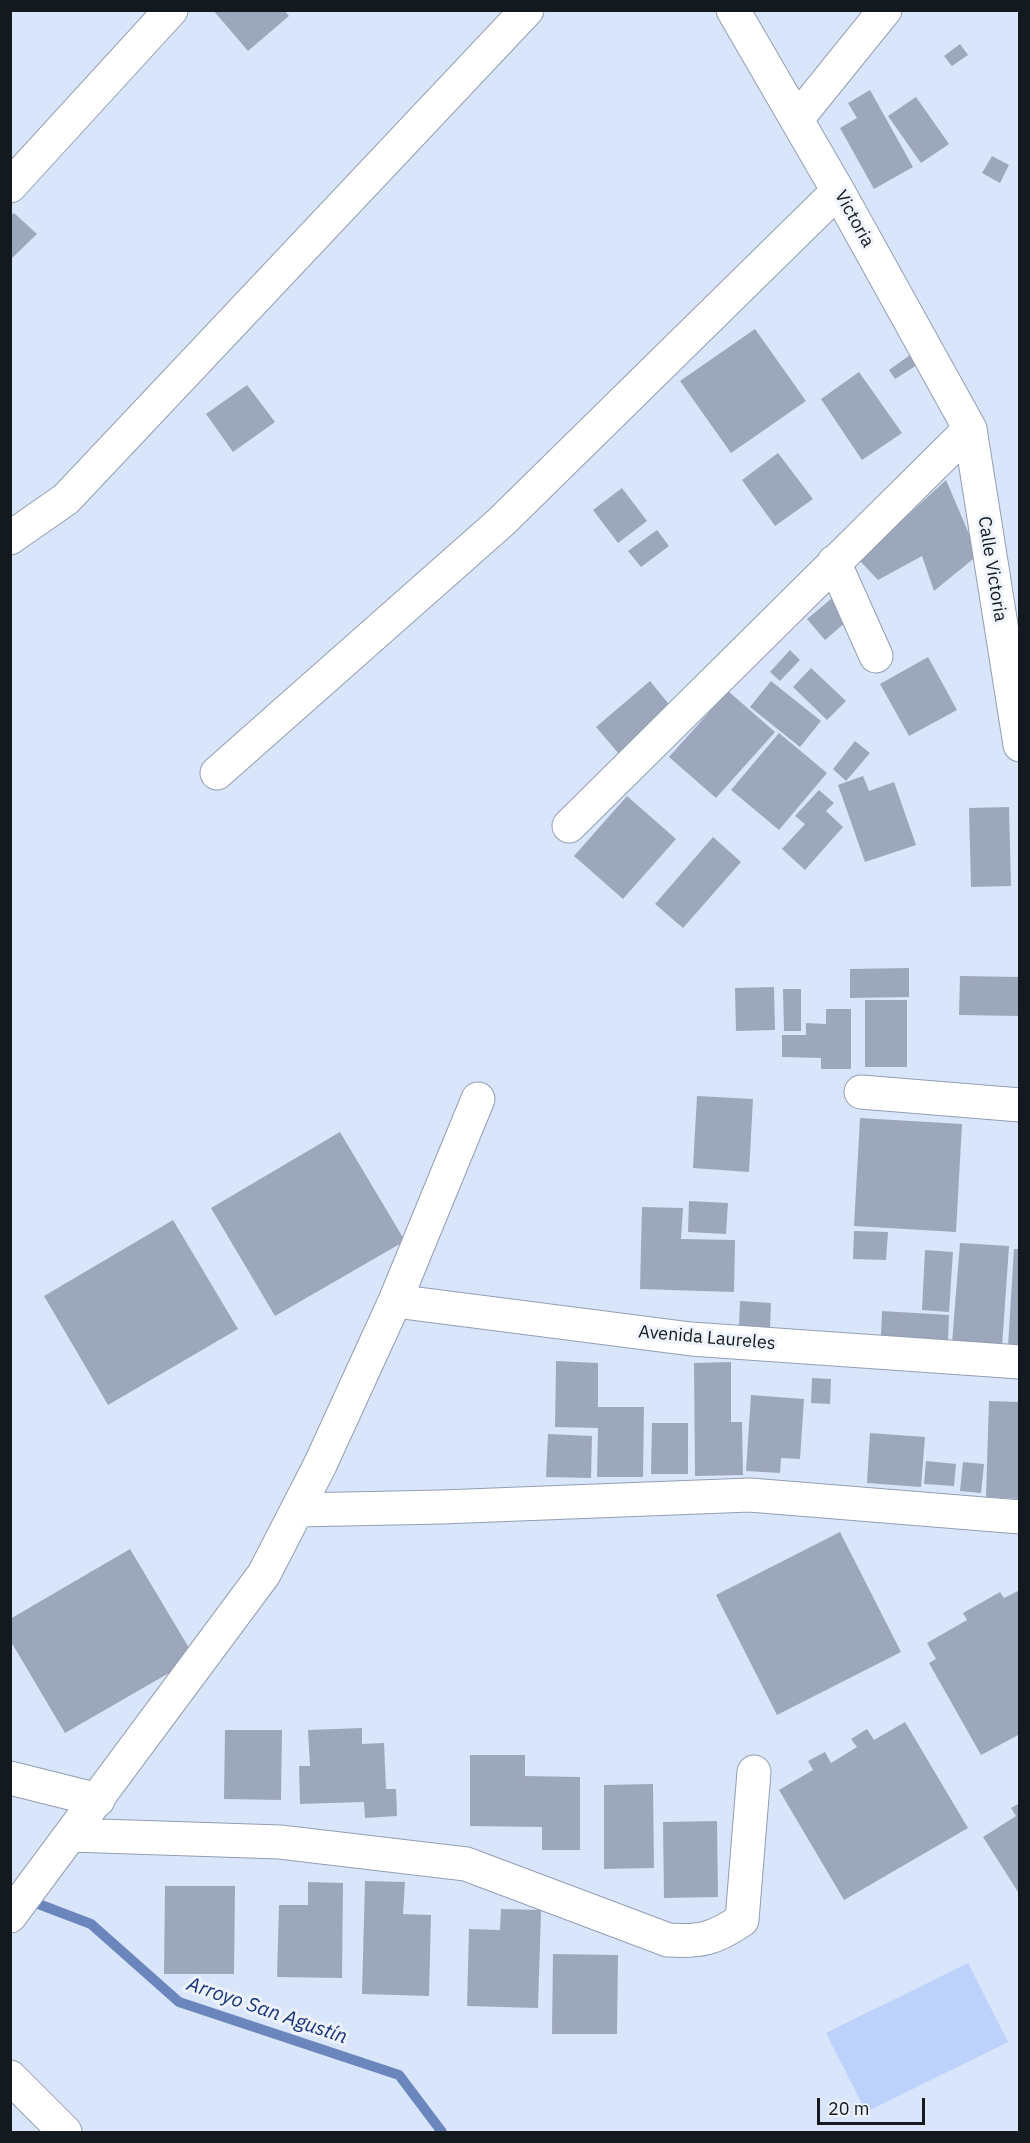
<!DOCTYPE html>
<meta charset="utf-8">
<style>
body{margin:0}
#map{position:relative;width:1030px;height:2143px;overflow:hidden;background:#d9e5fb;font-family:"IBM Plex Sans",sans-serif}
canvas{display:block}
.frame{position:absolute;inset:0;border:12px solid #14181f;pointer-events:none}
.scale{position:absolute;left:817px;top:2098px;width:108px;height:27px;box-sizing:border-box;border:3px solid #14181f;border-top:0;padding-left:8px;font-size:18px;line-height:21px;white-space:nowrap;color:#14181f;-webkit-text-stroke:4px #edf2fb;paint-order:stroke}
</style>
<div id="map">
<canvas width="1030" height="2143"></canvas>
<div class="frame"></div>
<div class="scale">20 m</div>
</div>
<script>
const context = document.querySelector('canvas').getContext('2d');
context.lineJoin = 'round';
function fillPath(path, color) { context.fillStyle = color; context.fill(path, 'evenodd'); }
function strokePath(path, color, width, dash) { context.strokeStyle = color; context.lineWidth = width; context.lineCap = dash ? 'butt' : 'round'; context.setLineDash(dash || []); context.stroke(path); }
function write(font, color, halo, rows, align = 'center') {
  context.font = font + ' "IBM Plex Sans",sans-serif'; context.lineWidth = 6; context.setLineDash([]); context.textBaseline = 'middle'; context.strokeStyle = halo; context.fillStyle = color; for (const [text, x, y, turn = 0] of rows) {
    context.save(); context.translate(x, y); context.rotate((+turn || 0) * Math.PI / 180); context.textAlign = isNaN(turn) ? turn : align; if (halo) context.strokeText(text, 0, 0); context.fillText(text, 0, 0); context.restore();
  }
}
const green = new Path2D(`
 M968 1963 1008 2042 866 2112 826 2033Z`);
const stream = new Path2D(`
 M28 1900 91 1924 179 2002 399 2075 442 2132`);
const building = new Path2D(`
 M213 10H284L289 16 248 51Z
 M960 44 968 55 952 66 944 56Z
 M870 90 913 167 874 189 840 128 857 118 848 103Z
 M916 97 949 144 921 163 888 116Z
 M992 156 1009 165 1000 183 982 173Z
 M14 213 37 234 10 260V216Z
 M755 329 806 401 731 453 680 381Z
 M910 355 917 365 895 379 889 370Z
 M859 372 902 433 862 460 821 399Z
 M247 385 275 422 233 452 206 414Z
 M778 453 813 499 775 526 742 480Z
 M946 480 978 555 934 591 922 556 878 580 859 560Z
 M622 488 647 521 618 543 593 510Z
 M657 530 669 546 641 567 628 551Z
 M837 594 854 615 825 640 807 619Z
 M790 650 800 660 780 681 770 672Z
 M928 657 957 710 909 736 880 684Z
 M811 668 846 701 827 720 793 687Z
 M650 681 672 708 619 754 596 727Z
 M771 681 821 721 800 747 750 707Z
 M728 691 775 732 716 798 669 757Z
 M779 733 827 773 779 830 731 790Z
 M855 741 870 753 846 781 833 769Z
 M863 776 869 791 894 782 916 845 865 862 838 785Z
 M819 790 834 803 826 811 843 827 805 870 782 849 805 824 795 816Z
 M627 796 676 839 623 899 574 856Z
 M1009 807 1011 886 971 887 969 808Z
 M713 837 741 862 683 928 655 904Z
 M909 968V997L850 998V969Z
 M960 976 1020 977V1016L959 1015Z
 M774 987 775 1030 736 1031 735 988Z
 M783 989H801V1031H784Z
 M865 1000H907V1067H865Z
 M826 1009H851V1069H821V1058L782 1057V1035H806V1023L826 1024Z
 M697 1096 753 1099 749 1172 693 1168Z
 M860 1118 962 1124 956 1232 854 1226Z
 M340 1132 405 1241 275 1316 211 1208Z
 M689 1201 728 1203 726 1234 688 1232Z
 M642 1207 683 1208 681 1239 735 1240 734 1292 640 1289Z
 M173 1220 238 1329 108 1405 44 1296Z
 M854 1231 888 1232 886 1260 853 1259Z
 M960 1243 1009 1246 1002 1347 952 1343Z
 M1014 1249H1020V1347L1008 1346Z
 M925 1250 953 1252 949 1312 922 1310Z
 M740 1301 771 1303 770 1328 739 1326Z
 M882 1311 949 1315 948 1340 881 1336Z
 M556 1361 598 1363V1407H644L643 1477H597L598 1428 555 1427Z
 M731 1362V1422H742L743 1475 695 1476 694 1363Z
 M812 1378 831 1379 830 1404 811 1403Z
 M751 1395 804 1399 800 1459 781 1458 780 1473 746 1471Z
 M989 1401 1020 1402V1499L986 1497Z
 M652 1423H688V1474H651Z
 M870 1433 925 1437 921 1487 867 1483Z
 M548 1434 592 1436 591 1478 546 1477Z
 M926 1461 956 1464 954 1486 924 1484Z
 M963 1462 984 1464 981 1493 960 1491Z
 M840 1532 901 1652 777 1715 716 1595Z
 M130 1549 195 1658 65 1733 10 1640V1619Z
 M1020 1590V1734L981 1755 929 1663 936 1659 927 1643 967 1620 963 1613 1000 1592 1004 1598Z
 M905 1722 968 1828 844 1900 779 1790 813 1770 808 1761 825 1752 831 1763 857 1747 851 1739 867 1729 874 1740Z
 M362 1728V1744L384 1743 386 1789H396L397 1816 365 1818 364 1802 300 1804 299 1766H310L308 1730Z
 M225 1730H282L281 1800 224 1799Z
 M470 1755H525V1776L580 1777V1850H542V1827L470 1826Z
 M653 1784 654 1868 604 1869V1785Z
 M1020 1803V1895L983 1837 1016 1816 1011 1808Z
 M717 1821 718 1897 664 1898 663 1822Z
 M365 1881 405 1882 403 1914 431 1915 429 1996 362 1994Z
 M308 1882 343 1883 342 1978 277 1977 279 1905H308Z
 M165 1886H235L234 1974H164Z
 M501 1909 541 1910 538 2008 467 2006 469 1929 500 1930Z
 M553 1954 618 1955 617 2034H552Z`);
const street = new Path2D(`
 M733 10 838 191 970 429 1020 745
 M797 119 885 10
 M10 186 171 10
 M10 538 66 499 527 10
 M834 562 876 656
 M217 773 501 522 838 191
 M569 826 970 429
 M861 1092 1020 1105
 M395 1301 691 1339 1020 1362
 M297 1510 442 1507 750 1495 1020 1517
 M10 1778 98 1800
 M71 1835 280 1842 466 1864 668 1940C701 1942 714 1939 742 1920L754 1772
 M10 1916 264 1574 320 1465 395 1301 478 1099
 M10 2077 65 2132`);
const streetNames = [
 ["Victoria",854,219,61],
 ["Calle Victoria",992,569,81],
 ["Avenida Laureles",707,1338,5]
];
const waterNames = [
 ["Arroyo San Agustín",267,2011,19]
];
fillPath(green, '#bdd2fb');
strokePath(stream, '#6b86bc', 10);
fillPath(building, '#9da7bc');
strokePath(street, '#939eb2', 35);
strokePath(street, '#fff', 33);
write('18px', '#14181f', '#edf2fb', streetNames);
write('italic 20px', '#173375', '#edf2fb', waterNames);
</script>
